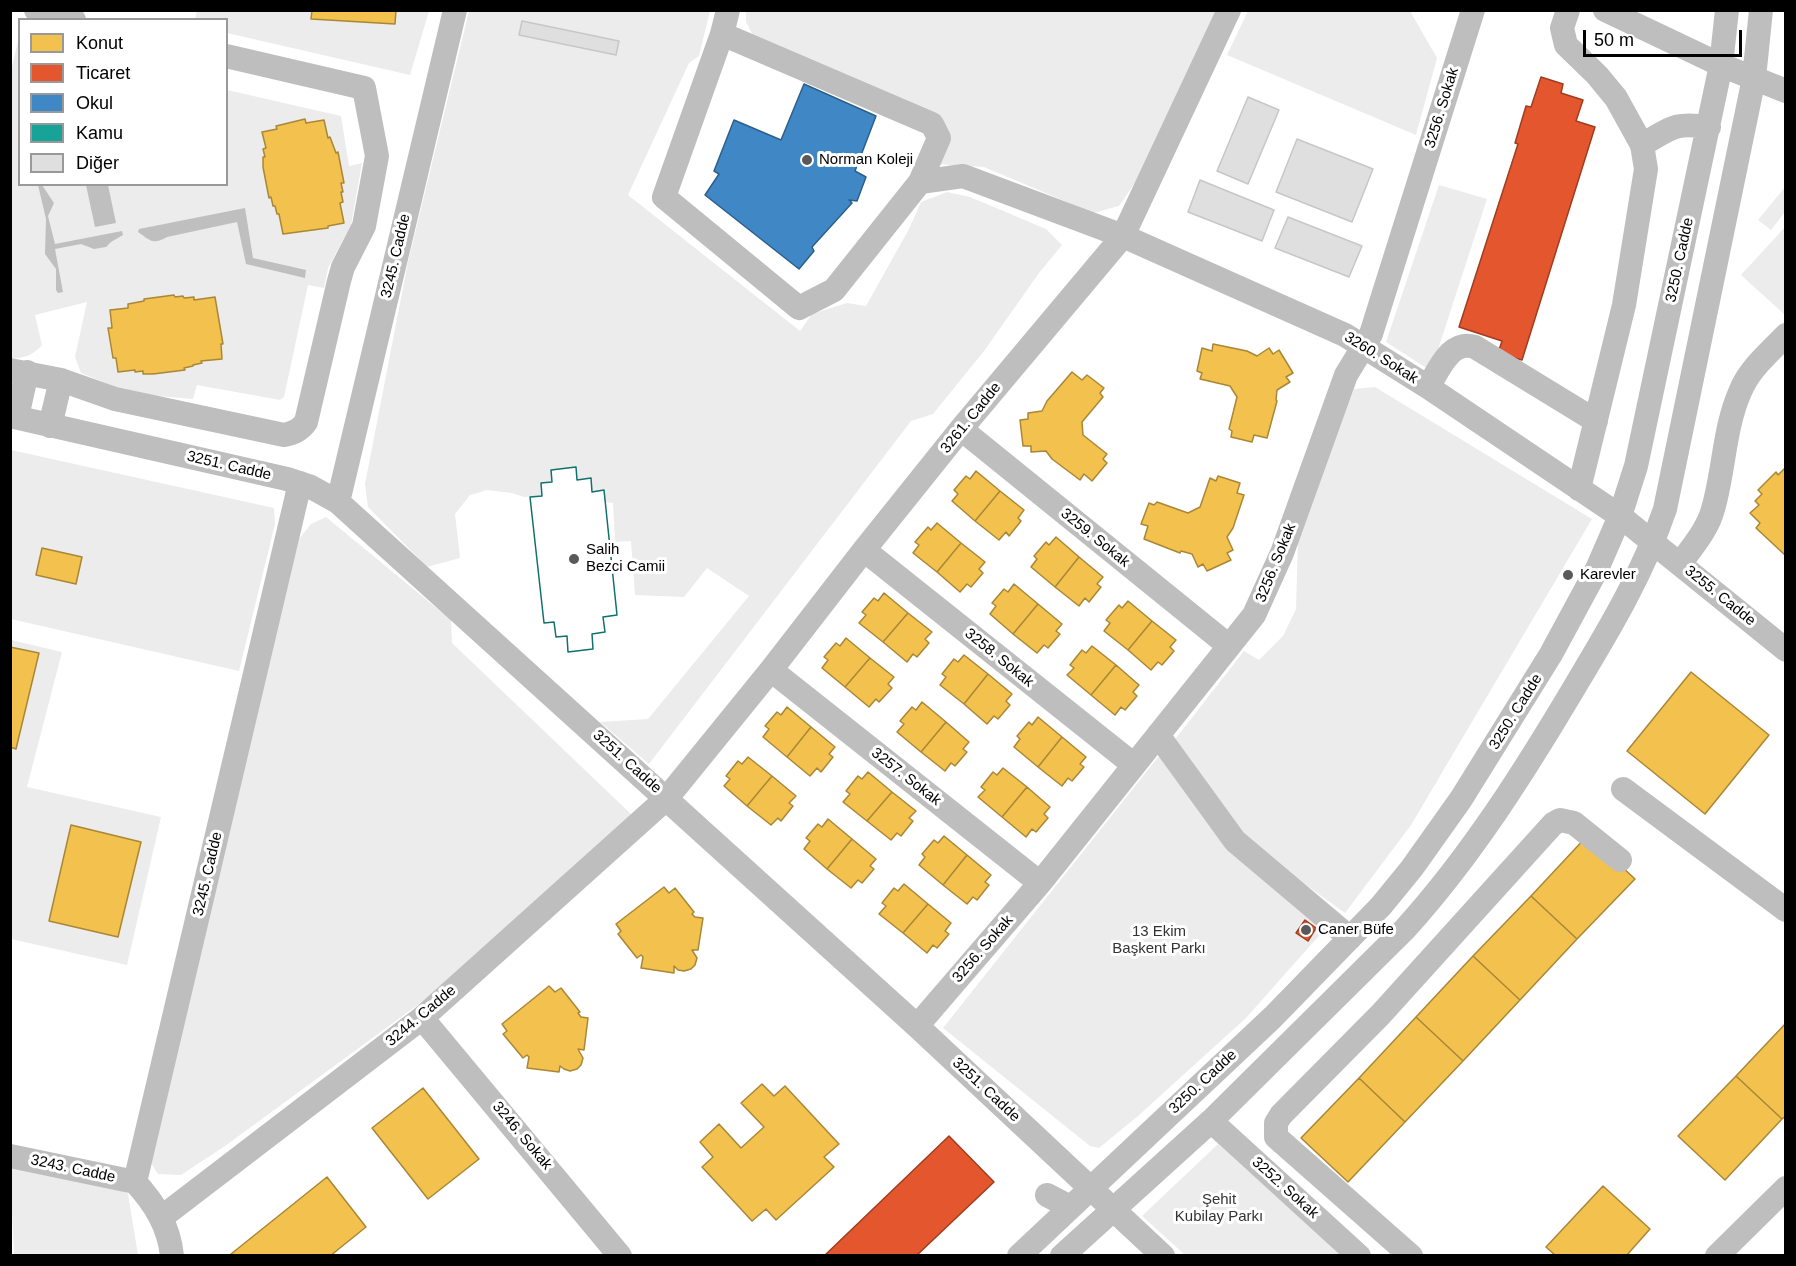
<!DOCTYPE html>
<meta charset="utf-8">
<style>
body{margin:0}
#map{position:relative;width:1796px;height:1266px;overflow:hidden;background:#fff;font-family:Arial,sans-serif}
canvas{display:block}
.frame{position:absolute;inset:0;border:12px solid #000;pointer-events:none}
.legend{position:absolute;left:18px;top:18px;width:210px;height:168px;box-sizing:border-box;background:#fff;border:2px solid #999;margin:0;padding:8px 10px;list-style:none;font-size:18px;color:#000}
.legend li{display:flex;align-items:center;gap:12px;height:30px}
.legend b{width:30px;border:2px solid #999}
.scale{position:absolute;left:1583px;top:30px;width:159px;height:27px;box-sizing:border-box;border:3px solid #000;border-top:0;padding-left:8px;font-size:18px;line-height:21px;white-space:nowrap;color:#000;-webkit-text-stroke:4px #fff;paint-order:stroke}
</style>
<div id="map">
<canvas width="1796" height="1266"></canvas>
<div class="frame"></div>
<ul class="legend">
<li><b style="height:16px;background:#f2c14e"></b>Konut</li>
<li><b style="height:16px;background:#e4572e"></b>Ticaret</li>
<li><b style="height:16px;background:#3f88c5"></b>Okul</li>
<li><b style="height:16px;background:#17a398"></b>Kamu</li>
<li><b style="height:16px;background:#dfdfdf"></b>Diğer</li>
</ul>
<div class="scale">50 m</div>
</div>
<script>
const context = document.querySelector('canvas').getContext('2d');
context.lineJoin = 'round';
function fillPath(path, color) { context.fillStyle = color; context.fill(path, 'evenodd'); }
function strokePath(path, color, width, dash) { context.strokeStyle = color; context.lineWidth = width; context.lineCap = dash ? 'butt' : 'round'; context.setLineDash(dash || []); context.stroke(path); }
function write(font, color, halo, rows, align = 'center') {
  context.font = font + ' Arial,sans-serif'; context.lineWidth = 6; context.setLineDash([]); context.textBaseline = 'middle'; context.strokeStyle = halo; context.fillStyle = color; for (const [text, x, y, turn = 0] of rows) {
    context.save(); context.translate(x, y); context.rotate((+turn || 0) * Math.PI / 180); context.textAlign = isNaN(turn) ? turn : align; if (halo) context.strokeText(text, 0, 0); context.fillText(text, 0, 0); context.restore();
  }
}
const green = new Path2D(`
 M197 10 429 11 410 75 227 33 226 20H195Z
 M746 10 1218 11 1152 158 1119 206 1093 213 984 167 934 164 948 142 757 43 746 22Z
 M469 11H710L699 56 689 63 628 195 800 331 812 314 847 303 866 306 909 229 921 202 947 192 970 197 1046 229 1062 245 1039 273 984 351 933 414 911 421 649 764 600 722 648 719 749 596 707 568 684 597 635 595 631 541 615 542 613 503 605 502 603 490 592 492 591 478 577 480 576 467 551 470 552 482 541 483 542 496 524 497 512 493 487 490 470 495 455 514 460 558 427 567 368 507 365 484 408 262Z
 M1410 11 1437 58 1416 135 1227 55 1248 11Z
 M19 37 20 184H226L227 90 341 116 349 166 362 163 351 225 328 268 324 288 308 285 284 397 280 400 197 385 193 399 145 395 118 388 81 373 75 357 87 302 35 315 42 345C33 355 24 359 11 358L10 75Z
 M1439 185 1487 199 1431 371 1386 342Z
 M1785 187V212L1771 230 1758 220Z
 M1785 227V315L1741 275Z
 M1375 387 1592 519 1411 825 1345 913 1241 838 1175 748 1176 738 1244 651 1259 660 1283 636 1296 609 1298 539 1354 389Z
 M11 450 274 508 275 524 239 671 11 619Z
 M326 517 451 620 452 643 632 815 423 1001 225 1146 181 1175 158 1174 149 1160 299 539 311 524Z
 M11 640 62 652 27 787 161 817 127 965 11 939Z
 M1162 752 1325 929 1246 1018 1138 1116 1099 1148 1090 1146 943 1028Z
 M1218 1144 1341 1255H1185L1142 1216Z
 M10 1166 119 1188 128 1194 138 1255H14Z`);
const water = new Path2D(`
 M38 185H42L54 203 48 216 55 244 122 231 123 235 111 242 106 247 94 249 81 244 55 249 63 292 58 293 56 290V269L45 254 46 219Z
 M86 185H108L116 223 95 227Z
 M245 208 253 258 306 270 305 278 246 264 237 222 167 237C153 245 151 241 138 232L139 229Z`);
const homes = new Path2D(`
 M312 10H396L395 24 311 19Z
 M305 119 306 123 324 120 328 138 330 137 336 153 338 152 344 183H341L343 192H341L343 202 340 203 344 223 328 226V228L283 234 279 214H277L275 206H273L271 197 269 198 263 167V157H265L263 149 266 148 262 132 277 129 276 126Z
 M174 295 175 297 183 296 184 298 194 297V300L215 297 223 344H221L222 359 201 361 202 363 193 365V366L184 368 185 370 153 374H143V371L135 372V370L118 372 116 358H113L108 328H112L110 310 128 308V304L144 301V299Z
 M1213 344 1247 351 1257 356 1269 348 1273 354 1279 350 1293 373 1286 377 1290 382 1277 390 1276 400 1277 401 1267 438 1254 435 1252 442 1231 437 1232 431 1229 429 1237 397 1230 386 1200 379 1202 373 1197 371 1202 348 1212 351Z
 M1072 372 1082 380 1087 375 1104 388 1100 393 1103 397 1082 422 1083 435 1107 454 1103 459 1107 463 1092 481 1084 474 1080 480 1052 459 1046 451 1031 452V446H1023L1020 420 1028 419V413L1042 411 1047 401Z
 M1785 468H1786V556L1756 528 1760 523 1750 513 1759 505 1755 501 1762 494 1758 490 1776 472 1778 475Z
 M976 471 1000 491 975 521 952 501 958 494 954 490 966 476 970 479Z
 M1218 476 1240 483 1237 493 1244 495 1233 528 1227 537 1233 550 1227 553 1231 560 1207 571 1203 564 1198 567 1192 554 1181 551 1180 553 1144 539 1148 526 1141 524 1149 503 1154 505 1157 502 1188 513 1200 507 1210 478 1216 481Z
 M1000 491 1024 510 1018 518 1021 521 1009 536 1006 532 999 540 975 521Z
 M937 523 961 543 937 572 913 553 919 545 915 542 928 527 931 530Z
 M1056 537 1079 557 1055 587 1031 567 1037 559 1034 556 1046 542 1049 545Z
 M961 543 985 562 979 569 983 573 971 587 967 584 960 592 937 572Z
 M42 548 82 557 76 584 36 575Z
 M1079 557 1103 577 1097 584 1101 587 1089 602 1085 598 1079 606 1055 587Z
 M1014 584 1038 604 1013 634 990 614 996 606 992 603 1004 589 1008 592Z
 M884 593 908 613 883 642 859 623 866 615 862 612 874 598 878 601Z
 M1128 601 1152 621 1128 650 1104 631 1110 623 1106 620 1119 605 1122 608Z
 M1038 604 1062 624 1056 631 1060 634 1048 648 1044 645 1037 653 1013 634Z
 M908 613 932 632 925 639 929 643 917 657 913 654 907 662 883 642Z
 M1152 621 1176 640 1170 647 1174 651 1162 665 1158 662 1151 670 1128 650Z
 M846 638 870 658 845 687 822 668 828 660 824 657 836 643 840 646Z
 M1092 646 1116 665 1091 695 1067 675 1074 668 1070 665 1082 650 1086 653Z
 M10 647 39 653 16 749 10 747Z
 M964 655 988 674 964 704 940 685 946 677 942 674 954 659 958 662Z
 M870 658 894 677 888 684 892 688 879 702 876 699 869 707 845 687Z
 M1116 665 1139 685 1133 692 1137 696 1125 710 1121 707 1115 715 1091 695Z
 M1691 672 1769 735 1705 814 1627 751Z
 M988 674 1012 694 1006 701 1010 705 998 719 994 716 987 724 964 704Z
 M922 702 946 722 921 752 897 732 904 724 900 721 912 707 916 710Z
 M787 707 811 727 787 757 763 737 769 729 765 726 777 712 781 715Z
 M1038 717 1062 737 1038 767 1014 747 1020 739 1017 736 1029 722 1032 725Z
 M946 722 969 742 963 749 967 752 955 766 951 763 945 771 921 752Z
 M811 727 835 747 829 754 833 757 821 772 817 768 810 776 787 757Z
 M1062 737 1086 757 1080 764 1084 767 1072 781 1068 778 1062 786 1038 767Z
 M748 757 772 776 747 806 724 786 730 779 726 776 738 761 742 764Z
 M1003 768 1027 787 1002 817 978 797 985 790 981 787 993 772 997 775Z
 M868 772 892 792 867 821 843 802 850 794 846 791 858 776 862 779Z
 M772 776 796 796 789 803 793 806 781 821 778 818 771 825 747 806Z
 M1027 787 1050 807 1044 814 1048 818 1036 832 1032 829 1026 837 1002 817Z
 M892 792 916 811 909 818 913 821 901 836 897 833 891 840 867 821Z
 M828 819 852 839 827 869 804 849 810 841 806 838 818 824 822 827Z
 M71 825 141 842 118 937 49 921Z
 M1588 835 1635 879 1577 939 1531 896Z
 M944 836 967 855 943 885 919 865 925 857 922 854 934 840 938 843Z
 M852 839 876 859 870 866 874 869 862 883 858 880 851 888 827 869Z
 M967 855 991 875 985 882 989 885 977 900 973 897 967 904 943 885Z
 M904 884 928 904 903 933 879 914 886 906 882 903 894 888 898 891Z
 M664 887 669 893 675 888 694 912 692 914 695 917 703 918 698 950H692L697 958 695 965 691 969 684 971 678 970 674 966V973L641 968 643 957 641 955 637 958 618 934 621 931 616 924Z
 M1531 896 1577 939 1520 1000 1473 956Z
 M928 904 951 923 945 931 949 934 937 948 933 945 927 953 903 933Z
 M1473 956 1520 1000 1463 1061 1416 1017Z
 M549 986 555 992 561 988 580 1012 578 1013 581 1017 588 1018 584 1050 578 1049 583 1058 581 1065 577 1069 570 1071 564 1069 560 1066 559 1072 527 1068 529 1057 527 1055 523 1058 503 1034 507 1031 502 1024Z
 M1416 1017 1463 1061 1405 1122 1359 1078Z
 M1786 1023V1116L1782 1119 1736 1076Z
 M1736 1076 1782 1119 1725 1180 1678 1136Z
 M1359 1078 1405 1122 1348 1182 1301 1138Z
 M762 1084 774 1096 785 1086 839 1144 824 1157 834 1167 776 1220 766 1209 752 1221 702 1167 713 1157 700 1142 719 1124 741 1148 764 1127 741 1103Z
 M423 1088 479 1159 428 1199 372 1128Z
 M327 1177 366 1227 330 1256H232L231 1254Z
 M1603 1186 1650 1229 1626 1256H1556L1546 1247Z`);
const shops = new Path2D(`
 M1541 77 1563 84 1561 93 1583 100 1576 121 1595 127 1522 360 1498 353 1502 341 1459 327 1518 144 1515 143 1526 106 1531 107Z
 M1305 920 1316 928 1308 941 1296 933Z
 M949 1136 994 1182 916 1256H824Z`);
const schools = new Path2D(`
 M804 84 876 116 855 171 866 177 857 201 849 200 852 203 812 247 814 251 799 269 705 195 719 174 714 171 734 120 781 140Z`);
const public = new Path2D(`
 M576 467 577 480 591 478 592 492 604 490 617 615 603 617 605 632 592 634 593 649 568 652 567 636 556 637 554 622 544 623 530 497 542 496 541 483 552 482 551 470Z
 M576 467 577 480 591 478 592 492 604 490 617 615 603 617 605 632 592 634 593 649 568 652 567 636 556 637 554 622 544 623 530 497 542 496 541 483 552 482 551 470Z`);
const building = new Path2D(`
 M522 21 619 41 616 55 519 35Z
 M1248 97 1279 110 1248 184 1217 171Z
 M1297 139 1373 169 1352 222 1276 192Z
 M1200 180 1274 210 1262 241 1188 212Z
 M1288 217 1362 246 1349 277 1275 248Z`);
const minor = new Path2D(`
 M36 10 74 20
 M728 10 722 34 664 197 799 308 834 290 920 182 963 176 1123 236 1345 335 1428 387 1620 516 1786 650
 M1568 10 1562 28 1566 45 1597 75 1616 98 1642 145 1646 169 1624 305 1579 489
 M1605 10 1721 65 1786 91
 M722 34 932 124 939 138 920 182
 M1642 145C1671 128 1673 122 1709 127
 M10 370 61 380 115 399 284 435C294 433 300 430 306 422L339 281 343 267 364 226 377 156 364 88 226 56
 M1428 387C1439 370 1450 339 1475 347L1596 421
 M10 416 287 479 311 487 338 502 917 1026 1163 1256
 M17 417 27 372
 M50 426 61 380
 M961 429 1229 646
 M338 502 455 10
 M864 550 1134 765
 M1680 564C1692 547 1708 529 1713 509 1724 472 1724 428 1740 392 1749 369 1769 353 1786 335
 M771 670 1040 883
 M1158 735 1235 841 1350 938
 M1623 789 1786 910
 M422 1018 620 1256
 M917 1026 1040 883 1254 615 1282 553 1346 375 1371 334 1473 10
 M1211 1121 1359 1256
 M10 1156 135 1182
 M1047 1195 1070 1207
 M162 1217 422 1018 667 798 771 670 864 550 961 429 1123 236 1229 10
 M172 1256C169 1226 155 1204 135 1182L300 483
 M1019 1256 1273 1017 1381 906 1412 868 1461 799 1551 654 1597 569 1620 516 1636 466 1721 65 1727 10
 M1062 1256 1211 1121 1405 929C1472 855 1526 769 1577 683 1610 628 1644 571 1665 509L1754 78 1761 10
 M1411 1256 1276 1137V1123L1281 1115 1381 1014 1553 824 1560 820 1574 823 1620 860
 M1717 1256 1786 1188`);
const markers = [
 [807,160,6,"#595959"],
 [574,559,6,"#595959"],
 [1568,575,6,"#595959"],
 [1306,930,6,"#595959"]
];
const streetNames = [
 ["3256. Sokak",1442,108,-73],
 ["3245. Cadde",396,256,-77],
 ["3250. Cadde",1680,260,-78],
 ["3260. Sokak",1381,358,32],
 ["3261. Cadde",971,418,-51],
 ["3251. Cadde",229,466,13],
 ["3259. Sokak",1095,538,39],
 ["3256. Sokak",1276,563,-68],
 ["3255. Cadde",1720,596,39],
 ["3258. Sokak",999,658,39],
 ["3250. Cadde",1516,712,-58],
 ["3251. Cadde",627,762,42],
 ["3257. Sokak",906,777,38],
 ["3245. Cadde",208,874,-77],
 ["3256. Sokak",983,949,-49],
 ["3244. Cadde",421,1016,-40],
 ["3250. Cadde",1203,1082,-43],
 ["3251. Cadde",986,1090,43],
 ["3246. Sokak",522,1136,50],
 ["3243. Cadde",73,1169,12],
 ["3252. Sokak",1285,1188,42]
];
const poiNames = [
 ["Norman Koleji",819,160],
 ["Salih",586,550],
 ["Bezci Camii",586,567],
 ["Karevler",1580,575],
 ["Caner Büfe",1318,930]
];
const parkNames = [
 ["13 Ekim",1159,932],
 ["Başkent Parkı",1159,949],
 ["Şehit",1219,1200],
 ["Kubilay Parkı",1219,1217]
];
fillPath(green, '#ececec');
fillPath(water, '#bfbfbf');
fillPath(homes, '#f2c14e');
strokePath(homes, '#a98737', 1.5);
fillPath(shops, '#e4572e');
strokePath(shops, '#a03d20', 1.5);
fillPath(schools, '#3f88c5');
strokePath(schools, '#2c5f8a', 1.5);
fillPath(public, '#17a398');
strokePath(public, '#10726a', 1.5);
fillPath(building, '#dfdfdf');
strokePath(building, '#c7c7c7', 1.5);
strokePath(minor, '#bebebe', 24);
for (const [x, y, r, color] of markers) { const dot = new Path2D(); dot.arc(x, y, r, 0, 2 * Math.PI); context.fillStyle = color; context.fill(dot); strokePath(dot, '#fff', 2); }
write('15px', '#000', '#fff', streetNames);
write('15px', '#000', '#fff', poiNames, 'left');
write('15px', '#333', '#fff', parkNames);
</script>
